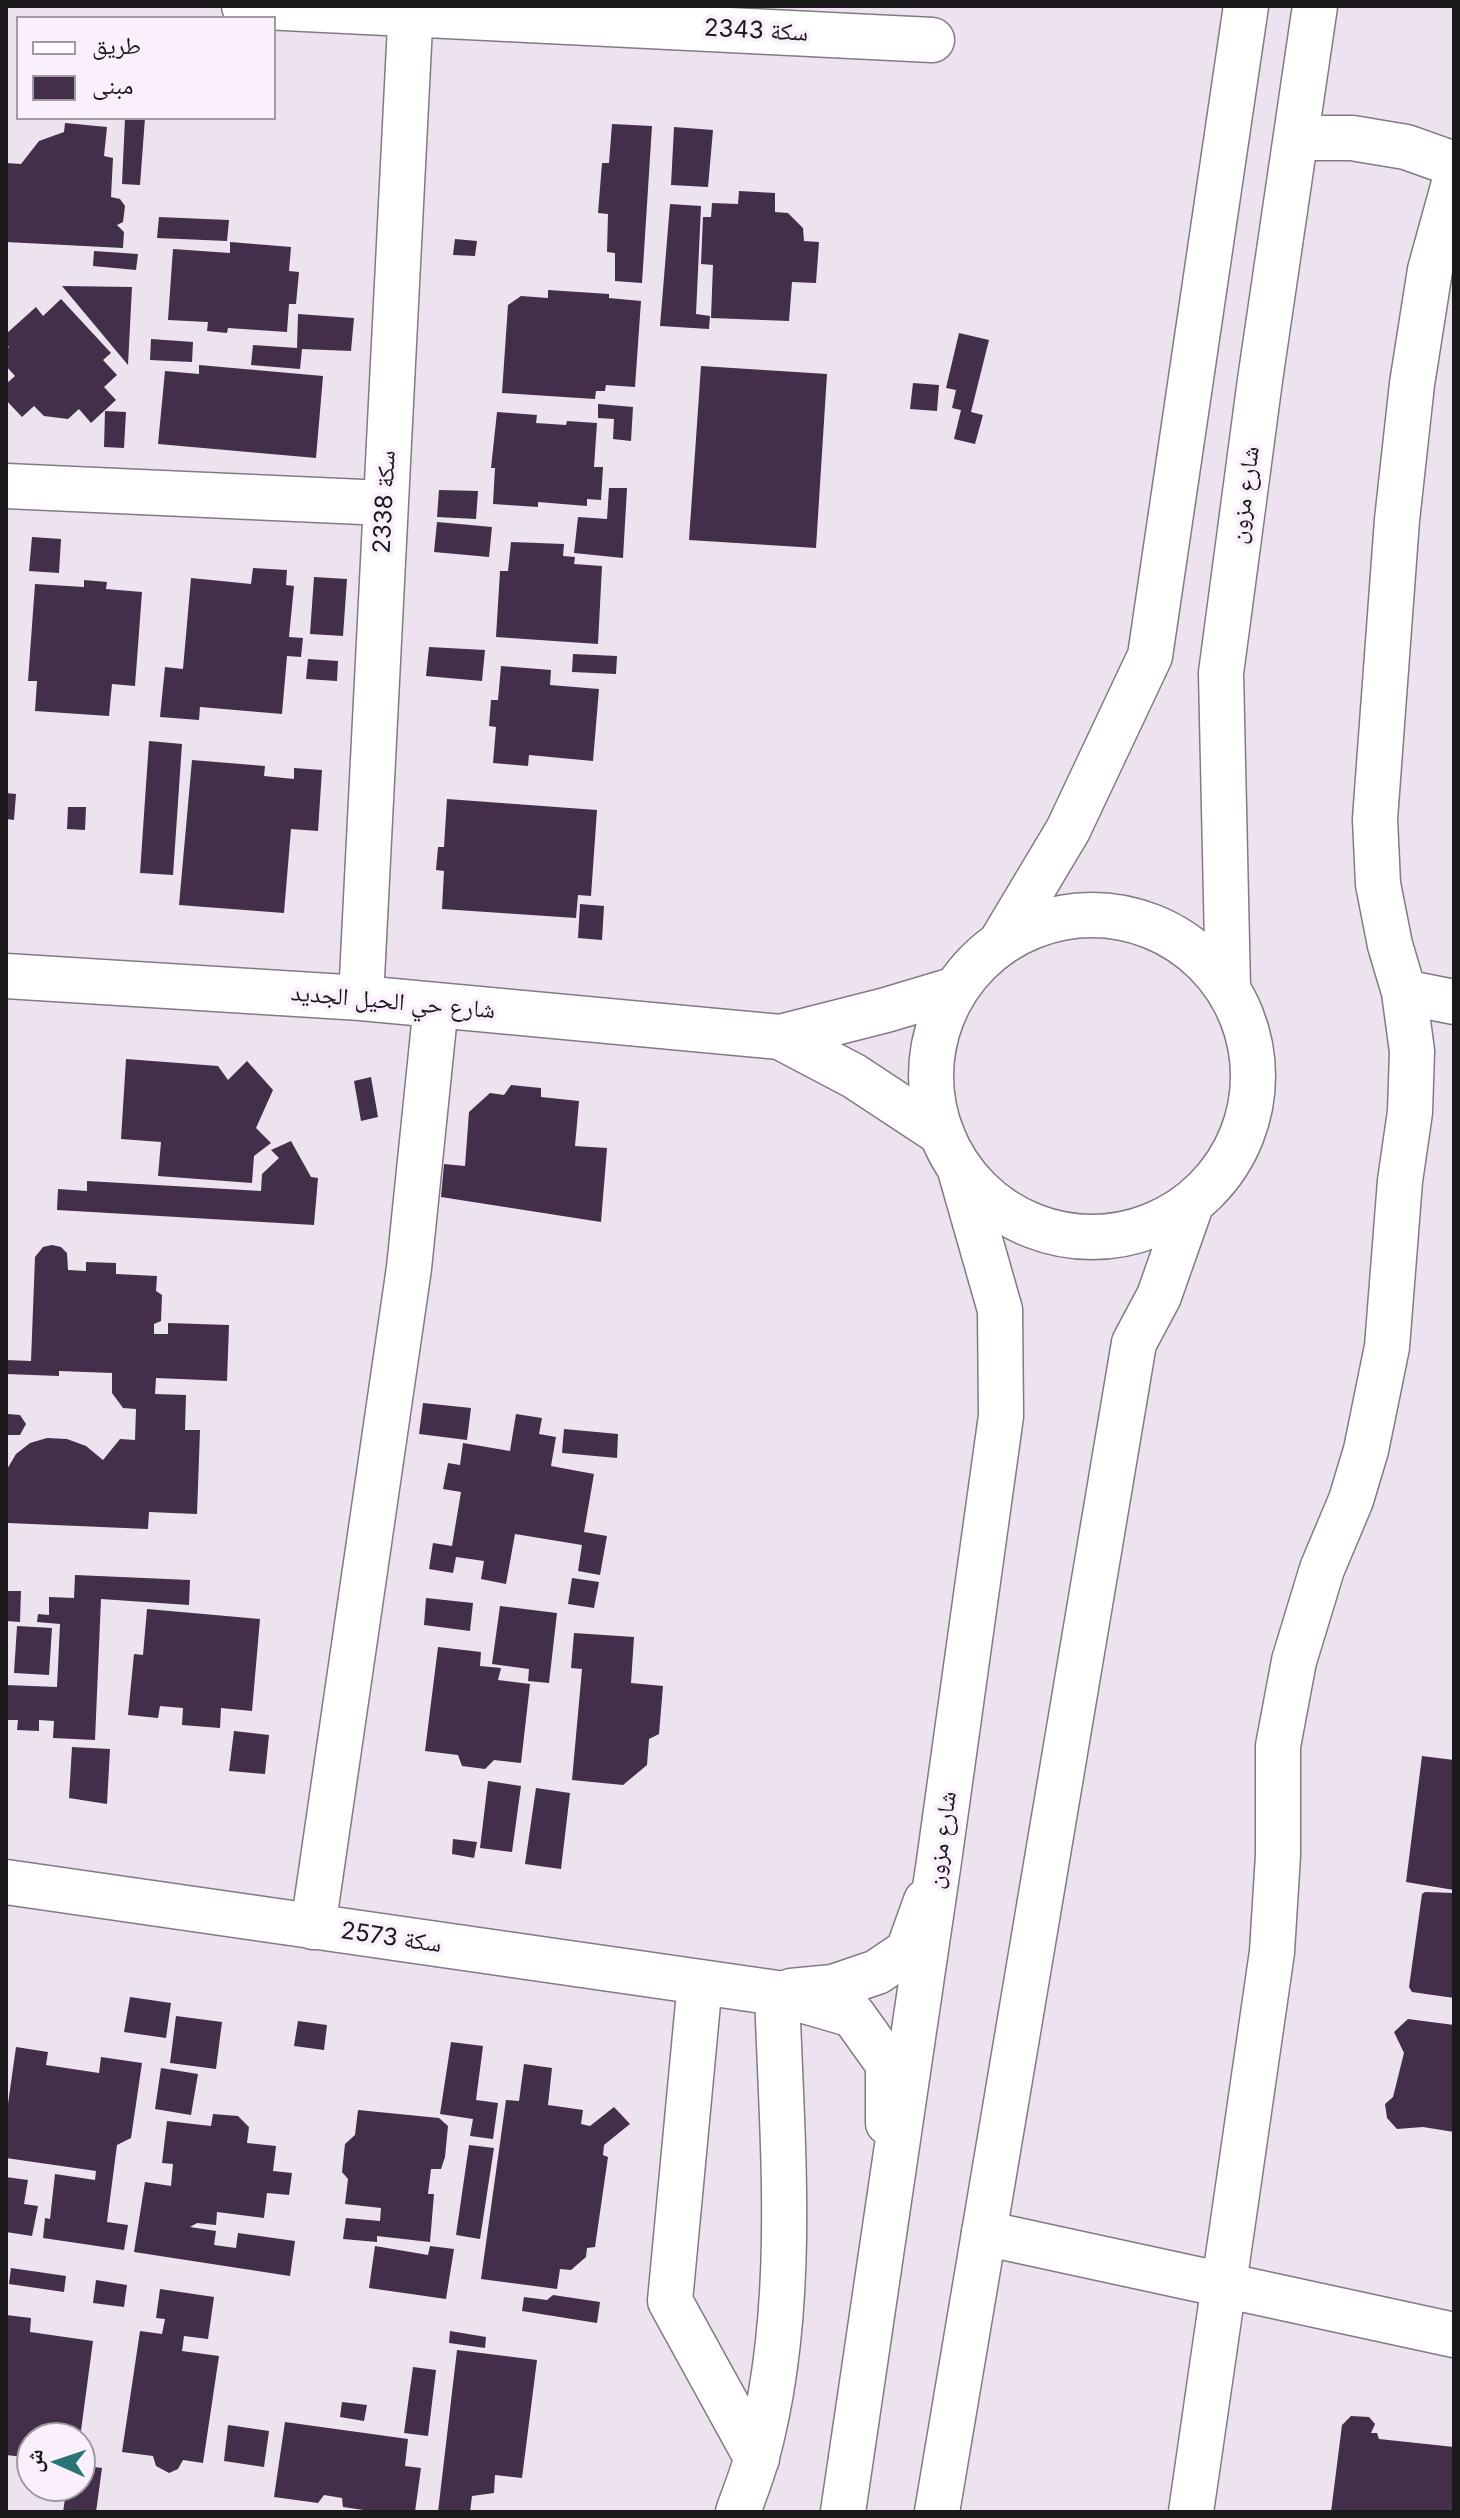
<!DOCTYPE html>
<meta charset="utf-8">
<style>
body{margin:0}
#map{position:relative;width:1460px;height:2518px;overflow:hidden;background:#ece3ee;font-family:Inter,"Noto Naskh Arabic",sans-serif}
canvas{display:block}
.frame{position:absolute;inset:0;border:8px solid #1b181c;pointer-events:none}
.legend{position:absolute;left:16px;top:16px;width:260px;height:104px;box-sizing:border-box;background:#f9f0fc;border:2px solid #a09aa2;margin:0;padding:10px 14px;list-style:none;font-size:24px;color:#1b181c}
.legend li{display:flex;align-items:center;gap:16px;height:40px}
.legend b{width:40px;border:2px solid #a09aa2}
.north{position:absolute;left:16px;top:2422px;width:80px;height:80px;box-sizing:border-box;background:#f9f0fc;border:2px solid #a09aa2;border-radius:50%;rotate:273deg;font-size:22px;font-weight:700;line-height:32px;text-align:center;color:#1b181c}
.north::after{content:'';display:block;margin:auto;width:28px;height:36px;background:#297476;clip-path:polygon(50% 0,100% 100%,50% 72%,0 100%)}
</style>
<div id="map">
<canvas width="1460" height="2518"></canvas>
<div class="frame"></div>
<ul class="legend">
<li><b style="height:10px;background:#fff"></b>طريق</li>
<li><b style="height:22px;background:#442f4a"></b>مبنى</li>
</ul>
<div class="north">ش</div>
</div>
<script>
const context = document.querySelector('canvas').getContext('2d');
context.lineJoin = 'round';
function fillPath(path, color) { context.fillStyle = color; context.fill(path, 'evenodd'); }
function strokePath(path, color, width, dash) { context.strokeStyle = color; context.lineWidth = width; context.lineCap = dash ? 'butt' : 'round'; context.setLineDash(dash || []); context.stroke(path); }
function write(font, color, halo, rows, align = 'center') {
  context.font = font + ' Inter,"Noto Naskh Arabic",sans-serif'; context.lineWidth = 8; context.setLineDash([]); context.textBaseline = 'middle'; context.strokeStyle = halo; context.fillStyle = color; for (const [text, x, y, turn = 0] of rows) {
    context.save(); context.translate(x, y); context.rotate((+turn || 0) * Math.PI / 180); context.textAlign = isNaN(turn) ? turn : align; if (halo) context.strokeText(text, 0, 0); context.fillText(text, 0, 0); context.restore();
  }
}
const building = new Path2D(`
 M125 118H145L140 185 122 184Z
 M65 123 107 127 104 156 113 158 111 197 120 199 125 206 123 222 117 225 124 232 123 248 6 242V163L21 164 39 141 64 132Z
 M612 124 652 126 642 283 615 281V253L607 252 608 214 598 213 602 163H609Z
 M674 127 713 130 708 187 671 185Z
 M739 191 775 193V212L788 213 803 228 804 241 819 242 816 283 792 282 789 321 711 318 713 265 701 264 703 217H711L712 203 738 204Z
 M670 204 701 206 696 314 710 316 709 329 660 326Z
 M159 217 229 220 227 241 157 238Z
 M455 239 477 241 475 256 453 255Z
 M230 242 291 247 289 271 299 272 296 304H289L287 332 228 328 227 333 207 331 208 322 168 320 173 249 230 253Z
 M94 251 138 254 136 270 93 266Z
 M62 286 132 287 128 365Z
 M548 290 609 294V298L641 301 635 387 606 385 605 391H596L595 399 502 393 508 305 521 296 548 298Z
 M61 299 111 353 103 360 117 375 104 387 116 400 91 423 79 409 68 419 44 416 34 406 22 417 6 400V384L15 376 6 366V350L9 347 6 344V334L36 307 43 316Z
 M298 314 354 318 351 351 302 349 300 369 251 365 253 345 297 348Z
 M959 333 989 340 971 412 983 415 975 444 954 439 961 410 952 408 956 390 946 388Z
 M151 339 193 342 192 362 150 360Z
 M199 365 323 376 316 458 158 444 165 371 199 374Z
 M701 366 827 374 816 548 689 540Z
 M913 383 939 385 937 411 910 409Z
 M598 404 633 407 631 441 613 439 614 419 598 418Z
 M105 411 126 412 124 448 104 447Z
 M497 412 537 415 536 423 566 425 567 421 597 423 594 467H603L601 500 587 499V506L538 502V507L493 504 495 468H491Z
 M609 488H627L623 558 574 553 578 517 607 519Z
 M439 490 478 491 476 519 437 517Z
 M437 522 492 527 489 557 434 552Z
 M32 537 61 539 59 573 29 571Z
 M511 542 564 544 563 556 575 557 574 564 602 566 598 644 496 637 500 571H508Z
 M253 568 287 570 286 585 294 586 289 637 303 638 301 657 287 656 282 714 200 707 199 720 160 717 165 667 183 669 191 578 251 584Z
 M314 577 347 579 343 636 310 634Z
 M84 580 107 582 106 589 142 592 135 686 112 684 109 716 35 711 37 681H28L35 584 84 587Z
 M429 647 485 650 482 681 426 676Z
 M573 654 617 656 616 674 572 672Z
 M308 659 338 661 337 681 306 679Z
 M501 666 551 670 550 685 599 689 593 761 529 755 528 766 493 763 496 727 489 726 491 700H498Z
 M149 741 182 744 173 875 140 873Z
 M192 760 265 766 264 776 294 779V768L322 770 318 831 291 829 284 913 179 905Z
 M6 793 16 794 14 820 6 819Z
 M447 799 597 810 591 896 578 895 576 918 442 909 444 871 436 870 438 847H444Z
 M68 807H86L85 830 67 829Z
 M580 904 604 906 602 940 578 938Z
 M126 1059 218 1066 228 1080 247 1061 273 1090 256 1128 271 1143 254 1156 252 1183 158 1176 161 1142 121 1139Z
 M371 1077 378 1117 361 1121 354 1081Z
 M511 1085 541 1088V1097L579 1101 575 1146 607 1148 601 1222 441 1197 444 1164 465 1166 469 1112 490 1093 504 1095Z
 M291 1141 311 1177 318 1178 314 1225 57 1210 58 1189 87 1191V1181L261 1191 262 1174 279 1158 271 1150Z
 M52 1245 61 1247 67 1253 68 1270 86 1271V1262L116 1263V1274L157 1276 156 1291 162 1295 161 1321 154 1324V1334H168V1323L229 1325 227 1381 156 1378 155 1394 186 1395 185 1430H200L197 1514 149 1512 148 1529 8 1523 6 1471 16 1454 30 1443 47 1438 67 1439 86 1446 103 1460 120 1439 135 1440 136 1409 123 1408 112 1393V1373L59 1371V1376L6 1374V1360L31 1361 35 1257 43 1247Z
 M423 1403 471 1408 467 1440 419 1434Z
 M8 1414 20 1415 26 1424 20 1435H6Z
 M516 1414 542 1418 539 1434 556 1437 551 1466 594 1474 584 1532 607 1536 600 1575 578 1571 582 1545 515 1534 506 1584 481 1579 484 1561 456 1557 453 1573 429 1569 433 1543 452 1546 461 1492 443 1489 448 1463 460 1465 463 1443 510 1451Z
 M564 1429 618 1434 617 1458 562 1453Z
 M75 1575 190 1580 189 1605 101 1599 95 1740 53 1738 54 1721 39 1720V1731L17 1730 18 1720H6V1685L57 1687 60 1624 37 1622 38 1614 49 1615V1597L74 1598Z
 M572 1578 599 1582 594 1608 568 1604Z
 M6 1591H21L20 1622 6 1621Z
 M426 1598 473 1603 470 1631 424 1625Z
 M500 1606 557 1613 549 1683 528 1681 529 1669 492 1664Z
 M147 1609 260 1619 252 1711 221 1708 220 1728 182 1725 183 1708 160 1706 158 1718 128 1715 134 1654 143 1655Z
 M17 1626 52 1628 49 1675 14 1673Z
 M574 1633 634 1637 631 1683 663 1686 659 1734 649 1739 647 1765 623 1785 572 1780 582 1669 571 1668Z
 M438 1647 481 1652 480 1666 501 1668 498 1680 530 1684 521 1763 494 1760 485 1769 462 1766 458 1755 425 1751Z
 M234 1731 269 1735 265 1774 229 1771Z
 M72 1747 110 1749 107 1804 69 1798Z
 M1422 1756 1454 1760V1890L1406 1882Z
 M488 1781 521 1786 512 1852 480 1848Z
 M536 1788 570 1793 561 1869 525 1864Z
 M453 1839 477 1842 474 1858 452 1854Z
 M1425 1892 1454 1893V1998L1412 1992 1409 1987 1422 1894Z
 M130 1997 171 2003 166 2038 124 2032Z
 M176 2016 222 2022 216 2069 170 2063Z
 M1408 2019 1454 2025V2132L1423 2127 1397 2129 1387 2118 1385 2104 1393 2097 1404 2053 1394 2032Z
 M298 2021 327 2025 324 2050 294 2046Z
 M451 2042 483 2046 476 2100 498 2103 493 2139 470 2136 473 2119 440 2114Z
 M16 2047 48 2052 46 2065 99 2073 101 2057 142 2063 131 2138 117 2145 107 2222 128 2225 124 2250 43 2238 45 2218 50 2219 55 2174 95 2180 96 2171 6 2158V2118Z
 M524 2064 552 2068 548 2105 583 2110 581 2124 590 2126 614 2107 630 2124 604 2145 603 2155 608 2157 595 2247 587 2248 586 2257 571 2270 560 2269 557 2289 481 2279 506 2100 519 2101Z
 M161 2068 198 2074 191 2115 155 2109Z
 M358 2110 439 2118 448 2126 445 2157 441 2169H431L428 2194H434L430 2242 377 2236V2242L343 2239 346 2218 380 2221 381 2208 345 2204 348 2179 342 2172 345 2144 355 2135Z
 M213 2114 238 2116 249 2127 247 2143 276 2146 273 2171 292 2173 289 2195 267 2193 264 2218 217 2212 216 2225 197 2223 190 2227 216 2231 214 2245 236 2248 238 2233 295 2241 290 2276 134 2252 145 2182 171 2186 173 2164 162 2163 167 2121 211 2126Z
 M469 2145 494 2148 480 2239 456 2235Z
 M6 2177 28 2180 24 2204 38 2206 32 2236 6 2232Z
 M375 2246 428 2255 430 2246 454 2249 446 2299 369 2288Z
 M11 2268 66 2276 64 2292 9 2284Z
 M96 2280 127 2285 124 2307 93 2303Z
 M160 2289 214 2297 208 2339 184 2336 182 2351 219 2356 203 2463 183 2460 178 2469 169 2473 156 2466 153 2456 122 2452 140 2331 162 2334 165 2319 156 2318Z
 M553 2295 600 2302 597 2323 522 2311 524 2297 547 2300Z
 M6 2315 31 2318 30 2332 93 2341 80 2438H32V2458L6 2455Z
 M450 2331 486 2337 485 2348 449 2343Z
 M457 2350 537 2360 522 2478 495 2475 494 2493 472 2496 470 2512H438Z
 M413 2367 436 2370 428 2436 404 2433Z
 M342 2402 367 2405 364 2421 340 2417Z
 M1351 2416 1369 2417 1375 2424 1371 2433H1377L1379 2439 1454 2447V2512H1331L1342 2425Z
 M285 2422 408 2439 405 2466 421 2468 415 2512H377L343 2507 342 2498 324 2495 318 2503 274 2497Z
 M228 2425 269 2431 264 2467 224 2461Z
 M80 2465 102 2468 96 2512H63L67 2486H80Z`);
const minor = new Path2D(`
 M244 6 932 40
 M1296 138H1352L1406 147 1454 164
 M6 486 385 503
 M6 976 361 998 780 1037 886 1010 956 989
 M1404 992 1454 1002
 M361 998 411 6
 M780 1037 854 1076 942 1134
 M6 1882 777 1993 853 2015 888 2064V2123
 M313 1927 409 1268 436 1005
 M700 1982 670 2301 757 2459
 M791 1991 833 1987 877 1972 908 1951 926 1901
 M984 2233 1454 2335
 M738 2512C744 2495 751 2478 756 2460 798 2310 782 2146 777 1993
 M1191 2512 1272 1952 1278 1855V1746L1294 1661 1322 1569 1351 1500 1366 1450 1387 1347 1400 1181 1410 1112 1412 1051 1404 992 1390 945 1378 884 1375 819 1397 520 1412 384 1430 270 1454 183`);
const major = new Path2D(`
 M931 1076a161 161 0 1 1 322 0a161 161 0 1 1-322 0Z
 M1001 942 1068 830 1150 656 1246 6
 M1228 988 1221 673 1260 380 1315 6
 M843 2512 939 1861 1001 1416 1000 1310 960 1170
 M937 2512 1134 1343 1159 1296 1191 1205`);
const streetNames = [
 ["سكة 2343",756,31,3],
 ["شارع مزون",1245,495,-82],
 ["سكة 2338",385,502,-87],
 ["شارع حي الحيل الجديد",393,1002,5],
 ["شارع مزون",942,1840,-82],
 ["سكة 2573",391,1938,8]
];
fillPath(building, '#442f4a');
strokePath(minor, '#827a84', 47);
strokePath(major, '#827a84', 47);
strokePath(minor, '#fff', 44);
strokePath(major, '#fff', 44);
write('24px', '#1b181c', '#f9f0fc', streetNames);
</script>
